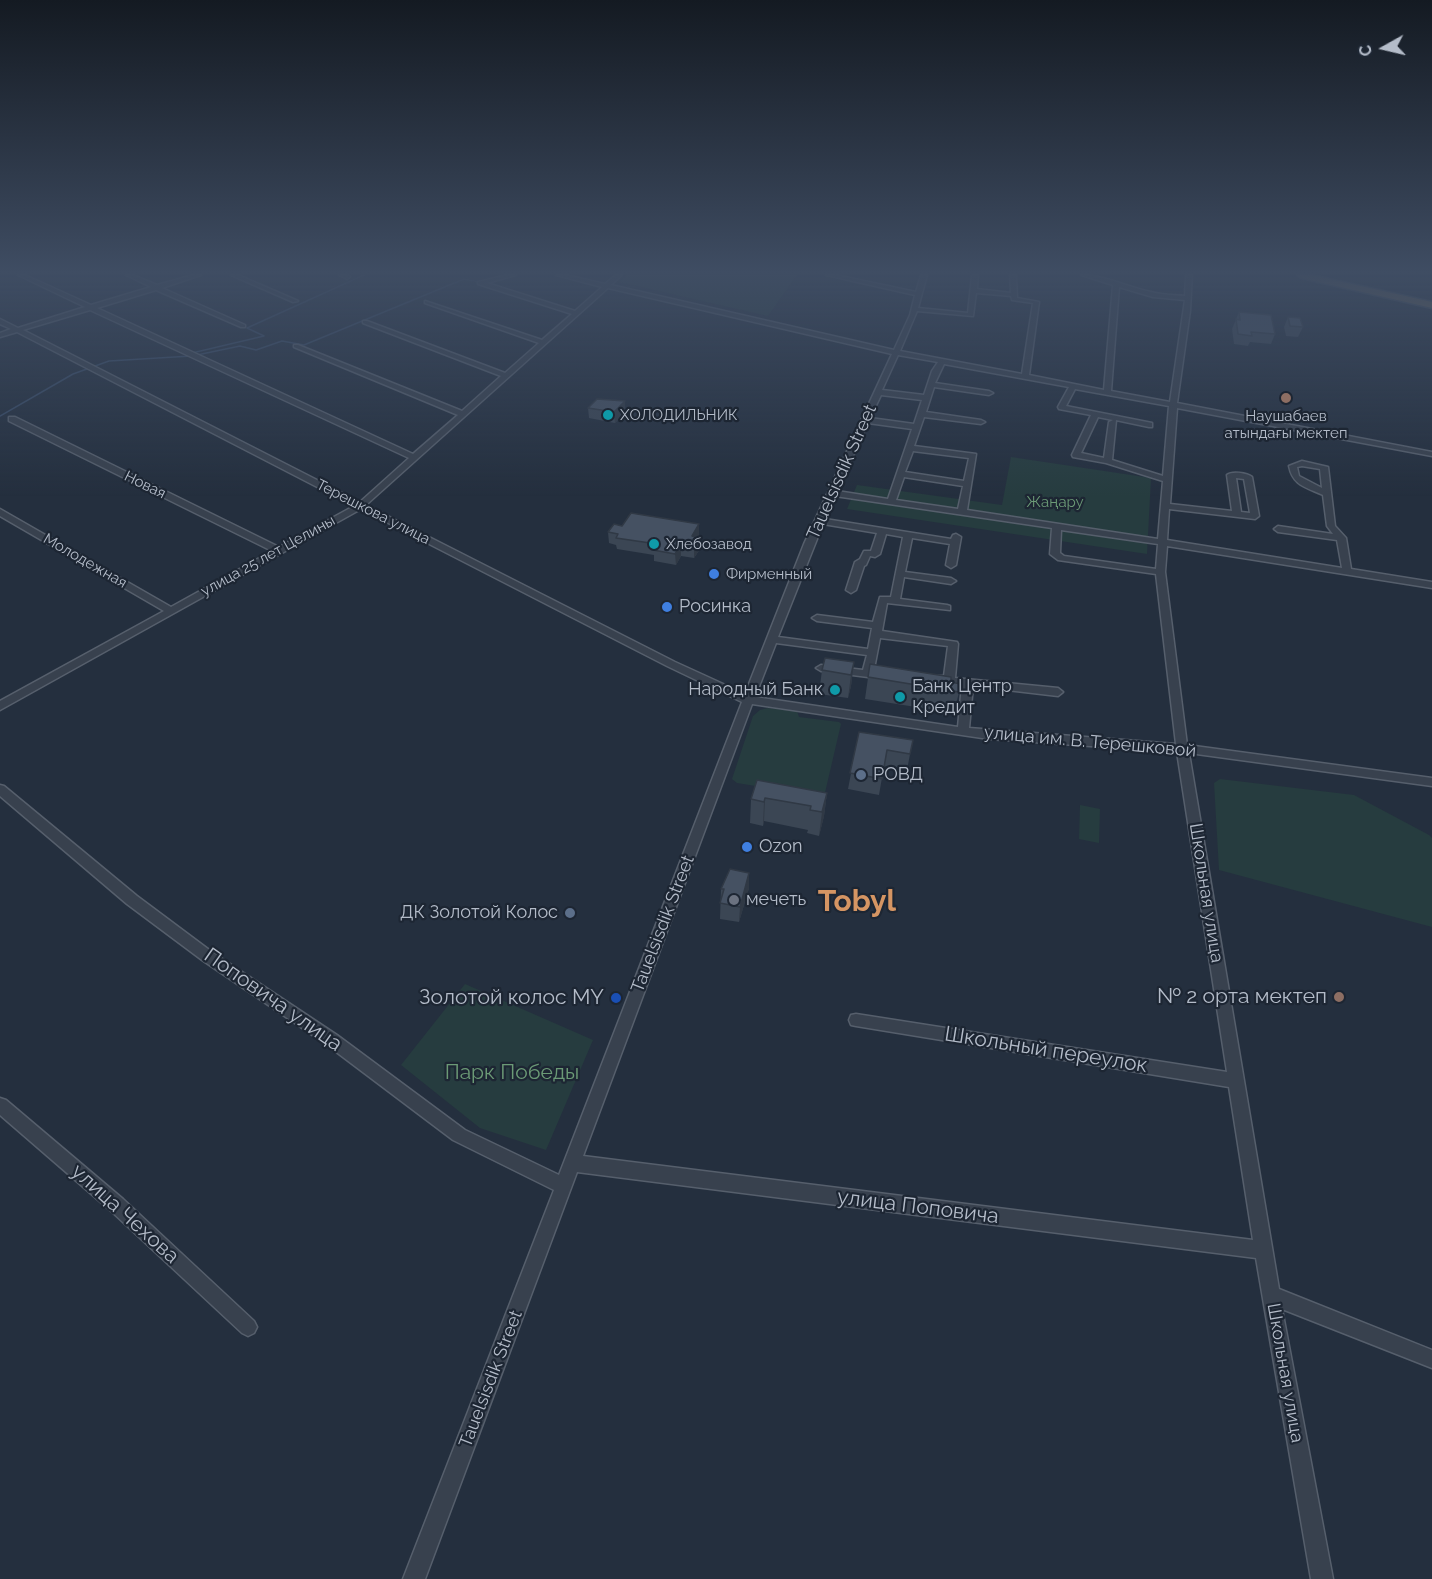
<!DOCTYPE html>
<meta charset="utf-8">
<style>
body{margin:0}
#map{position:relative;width:1432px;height:1579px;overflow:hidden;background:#242f3e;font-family:Raleway,sans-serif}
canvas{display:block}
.north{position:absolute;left:1354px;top:18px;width:60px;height:60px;-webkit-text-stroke:4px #1d2633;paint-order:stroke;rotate:262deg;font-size:16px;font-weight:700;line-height:24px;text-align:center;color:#b4bcc9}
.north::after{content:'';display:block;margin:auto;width:21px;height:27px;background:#b4bcc9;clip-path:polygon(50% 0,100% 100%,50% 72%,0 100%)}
</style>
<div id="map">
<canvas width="1432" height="1579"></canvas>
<div class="north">С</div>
</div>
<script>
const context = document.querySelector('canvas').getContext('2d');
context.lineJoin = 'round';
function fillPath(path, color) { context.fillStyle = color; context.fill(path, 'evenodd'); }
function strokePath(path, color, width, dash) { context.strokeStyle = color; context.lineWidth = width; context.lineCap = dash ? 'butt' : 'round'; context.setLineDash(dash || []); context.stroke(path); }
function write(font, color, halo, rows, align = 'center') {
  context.font = font + ' Raleway,sans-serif'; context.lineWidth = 4.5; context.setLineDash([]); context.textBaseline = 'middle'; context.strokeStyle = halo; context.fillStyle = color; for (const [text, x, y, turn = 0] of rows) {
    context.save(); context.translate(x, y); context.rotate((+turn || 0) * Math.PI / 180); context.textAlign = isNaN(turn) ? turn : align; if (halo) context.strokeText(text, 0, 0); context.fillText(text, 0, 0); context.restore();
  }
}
const green = new Path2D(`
 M627 275H797L768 316 619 282Z
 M1011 457 1151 478 1147 554 847 509 857 485 1002 505Z
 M768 708 797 711 799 717 839 722 841 724 824 797 737 783 732 779 753 716 760 710Z
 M1220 779 1354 795 1429 835 1432 838V927L1219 870 1214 783Z
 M1080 805 1100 809 1099 843 1079 839Z
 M465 984 593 1040 546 1150 480 1128 401 1065Z`);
const stream = new Path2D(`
 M500 277 507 275
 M192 353 264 336 247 328 364 275
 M197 355 240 346 256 350 282 341 304 345 464 279 480 282
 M0 416 73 374 109 361 191 356`);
const minor = new Path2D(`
 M18 275H25L91 305 151 287 126 275H133L157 285 193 275H201L162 288 245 325V327H241L156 290 97 308 413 454 458 415 294 347V345H298L462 411 501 376 363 323V321H367L505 373 539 343 425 303V301L542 340 572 314 478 284V282L507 275H516L487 283 575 311 602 287 556 275H566L605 284 616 275H622L611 285 894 350 910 315 915 295 826 275H836L916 292 921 275H927L918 308 968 313 972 275H978L977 289 1011 293 1010 275H1016L1017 298 1039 302 1029 375 1104 390 1113 285 1081 275C1105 275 1127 287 1151 292 1162 295 1174 295 1185 296L1186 275H1192L1190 311 1177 403 1432 452V456L1177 408 1170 504 1232 511 1227 475C1232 471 1247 473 1252 477L1259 516 1255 519 1169 509 1167 540 1342 568 1337 540 1278 532 1274 529 1278 526 1333 534 1327 526 1323 495C1306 487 1293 486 1289 466L1302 461 1328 467 1335 526 1346 538 1351 569 1432 582V588L1167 546 1165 572 1187 745 1432 778V786L1189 753 1279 1289 1432 1350V1368L1282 1309 1333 1579H1311L1256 1258 577 1172 425 1579H403L554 1190 453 1140 327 1045 202 960 127 904 0 796V785L4 786 137 896 212 952 337 1035 465 1130 559 1175 742 702 667 666 361 509 0 710V701L164 611 0 516V509L171 607 272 551 9 421V417H15L279 547 354 506 17 332 0 337V333L11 329 0 324V319L18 328 85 307ZM1119 287 1153 297 1185 300 1170 402 1111 391ZM608 288 892 354 804 544 745 694 675 662 366 505ZM976 293 1011 296 1012 300 1033 303 1022 374 900 351 917 311 973 316ZM90 310 409 458 360 502 23 330ZM898 355 938 362 932 371 924 395 882 390ZM944 364 1069 387 1058 407 1059 409 1091 415 1072 455 1073 457 1106 463 1163 481 1158 539 967 510 976 454 914 446 924 417 981 424 985 422 981 420 926 412 934 387 989 395 993 393 989 391 935 383ZM1075 389 1169 406 1163 476 1112 460 1116 420 1149 427H1152V423L1066 406ZM881 395 922 400 914 424 870 418ZM1098 417 1113 420 1109 422 1104 458 1081 453ZM868 423 912 429 888 499 837 491ZM913 451 969 458 964 481 905 472ZM1302 466 1320 469 1322 488 1299 476 1297 467ZM904 477 963 486 958 509 896 500ZM1236 478 1244 479 1250 513 1241 512ZM835 496 1052 528 1050 554 1058 560 1156 574 1176 744 969 728 973 686 1058 696 1063 692 1058 688 955 678 958 644 957 642 882 631 887 603 950 610V606L947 605 900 599 904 577 951 584 956 581 951 578 905 572 912 538 950 544 946 565 951 568 956 565 961 537 956 534 953 535 951 539 825 519ZM823 524 877 533 871 551H864L860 559 855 562 846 590 851 593 856 590 864 566 866 565 870 556 875 557 880 554 886 534 903 537 891 597H880L873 622 817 615 812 618 817 621 872 628 868 649 778 637ZM1061 530 1158 544 1156 569 1064 556 1060 553ZM880 638 948 646 944 676H936L931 679 936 682 962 685 958 727 755 697 776 643 867 655 863 670 821 665 816 668 821 671 868 677 873 674ZM752 704 989 739 1177 752 1227 1072 856 1014 851 1015 849 1020 851 1025 856 1026 1229 1087 1253 1240 583 1156Z
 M231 275H238L298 301 293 302Z
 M339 275H347L350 277 347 279Z
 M0 1098 6 1100 123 1199 254 1321 257 1327 254 1333 248 1336 242 1333 111 1211 0 1115Z`);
const highway = new Path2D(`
 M1297 275H1312L1432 302V308L1301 278Z`);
const wall = new Path2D(`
 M1239 312 1275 334 1271 344 1250 342 1248 346 1234 344 1232 329Z
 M1288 317 1303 327 1298 337 1286 336 1284 327Z
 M588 408 625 412 615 423 589 418Z
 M622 526 699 535 698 537 700 549 694 558 681 556 676 565 654 561V555L617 549 616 545 609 543 608 532Z
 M854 662 851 686 848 698 819 694 822 670Z
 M870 664 951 682 959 692 954 713 865 699Z
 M859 732 910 754 907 770 884 766 879 795 848 789Z
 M827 793 824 816 819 836 807 833 808 830 764 821 763 826 750 823 751 799Z
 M749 873V888L739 922 720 919 721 889Z`);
const shadedWall = new Path2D(`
 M625 401V412L615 423 614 412Z
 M699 524V535L692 548V536Z
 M700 538V549L694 558V547Z
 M681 544V556L676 565 675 554Z
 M854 662 851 686 848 698 851 675Z
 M827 793 824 816 819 836 822 812Z
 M765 798 764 821 763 826 764 802Z
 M749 873V888L739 922 740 907Z`);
const building = new Path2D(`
 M1239 312 1271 315 1275 334 1251 332 1252 336 1238 334 1236 319 1240 320Z
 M1288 317 1300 318 1303 327 1290 326Z
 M597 399 625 401 614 412 588 408Z
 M631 513 699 524 692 536 700 538 694 547 681 544 675 554 653 550 657 544 616 538 618 534 608 532 614 524 622 526Z
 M825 658 854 662 851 675 822 670Z
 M870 664 951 677V682L960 684 959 692 868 677Z
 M859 732 913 740 910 754 887 750 882 779 850 773Z
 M757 780 827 793 822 812 810 810 811 806 765 798 764 802 751 799Z
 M730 869 749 873 740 907 720 903 724 889H721Z`);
const markers = [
 [1286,398,6,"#8d6e63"],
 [608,415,6,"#0f9aa8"],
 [654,544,6,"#0f9aa8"],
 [714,574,6,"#3f7fe0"],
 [667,607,6,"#3f7fe0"],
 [835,690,6,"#0f9aa8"],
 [900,697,6,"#0f9aa8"],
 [861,775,6,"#5c6f8a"],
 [747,847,6,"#3f7fe0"],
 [734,900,6,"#6b7280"],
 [570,913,6,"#5c6f8a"],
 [1339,997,6,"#8d6e63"],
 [616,998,6,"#1a4fb4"]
];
const farPoinames = [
 ["ХОЛОДИЛЬНИК",620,415],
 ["Наушабаев",1286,416,"center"],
 ["атындағы мектеп",1286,433,"center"],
 ["Хлебозавод",666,544],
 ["Фирменный",726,574]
];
const farStreetnames = [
 ["Новая",145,485,26],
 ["Терешкова улица",373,512,27],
 ["улица 25 лет Целины",268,556,-29],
 ["Молодежная",85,561,30]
];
const farParknames = [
 ["Жаңару",1055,502]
];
const streetNames = [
 ["Tauelsisdik Street",842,472,-66],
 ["улица им. В. Терешковой",1090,742,5],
 ["Школьная улица",1206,893,81],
 ["Tauelsisdik Street",663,924,-69],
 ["Школьная улица",1285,1373,80],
 ["Tauelsisdik Street",491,1379,-69]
];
const poiNames = [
 ["Росинка",679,607],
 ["Банк Центр",912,687],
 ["Кредит",912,708],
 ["Народный Банк",823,690,"right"],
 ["РОВД",873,775],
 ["Ozon",759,847],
 ["мечеть",746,900],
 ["ДК Золотой Колос",558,913,"right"]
];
const nearPoinames = [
 ["№ 2 орта мектеп",1327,997],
 ["Золотой колос МҮ",604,998]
];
const nearStreetnames = [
 ["Поповича улица",273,1000,35],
 ["Школьный переулок",1046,1050,9],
 ["улица Поповича",918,1207,7],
 ["улица Чехова",125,1214,42]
];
const nearParknames = [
 ["Парк Победы",512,1073]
];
const townNames = [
 ["Tobyl",857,902]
];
fillPath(green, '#263c3f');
strokePath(stream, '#394c67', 1.5);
strokePath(minor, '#565f6c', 3);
strokePath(highway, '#434c59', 3);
fillPath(minor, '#38414e');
fillPath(highway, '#746855');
fillPath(wall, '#3b4654');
fillPath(shadedWall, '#303945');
fillPath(building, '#455162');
strokePath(building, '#303945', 1.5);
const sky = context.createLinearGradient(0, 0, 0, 496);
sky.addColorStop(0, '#141a22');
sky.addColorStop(0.55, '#3f4d63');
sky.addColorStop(1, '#3f4d6300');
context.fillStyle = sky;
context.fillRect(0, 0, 1432, 496);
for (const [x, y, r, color] of markers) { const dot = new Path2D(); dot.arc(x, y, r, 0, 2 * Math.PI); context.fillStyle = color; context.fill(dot); strokePath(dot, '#1d2633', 2); }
write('15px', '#b4bcc9', '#1d2633', farPoinames, 'left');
write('15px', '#b4bcc9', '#1d2633', farStreetnames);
write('15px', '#6b9a76', '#1d2633', farParknames);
write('18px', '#b4bcc9', '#1d2633', streetNames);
write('18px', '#b4bcc9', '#1d2633', poiNames, 'left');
write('21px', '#b4bcc9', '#1d2633', nearPoinames, 'right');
write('21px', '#b4bcc9', '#1d2633', nearStreetnames);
write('21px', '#6b9a76', '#1d2633', nearParknames);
write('bold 30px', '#d59563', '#1d2633', townNames);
</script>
